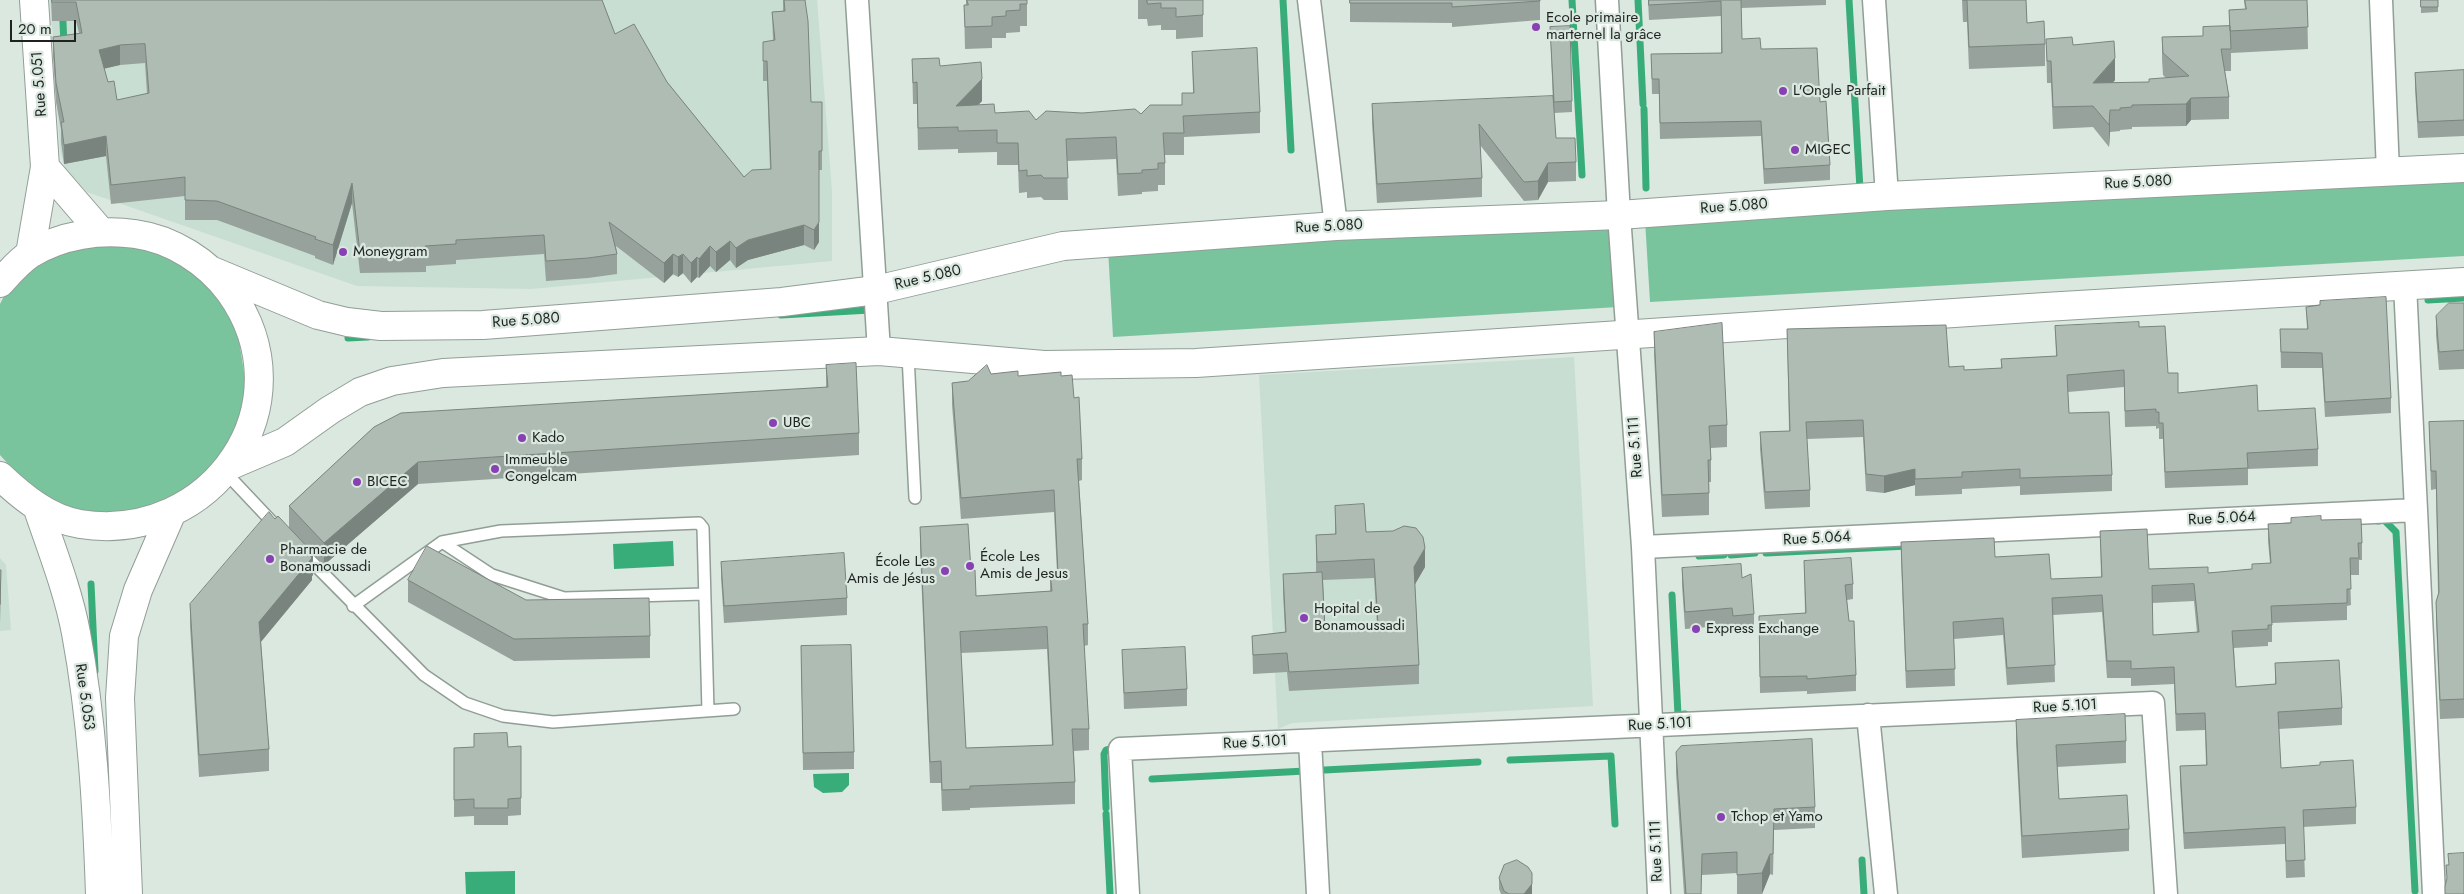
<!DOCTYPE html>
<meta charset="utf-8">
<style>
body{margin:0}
#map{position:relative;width:2464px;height:894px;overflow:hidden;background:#dae8e0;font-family:Jost,sans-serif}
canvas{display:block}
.scale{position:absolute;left:10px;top:20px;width:66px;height:22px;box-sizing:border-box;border:2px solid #1e2320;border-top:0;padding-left:6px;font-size:15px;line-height:18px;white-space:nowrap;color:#1e2320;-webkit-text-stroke:4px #dae8e0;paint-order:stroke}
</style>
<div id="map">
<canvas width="2464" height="894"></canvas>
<div class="scale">20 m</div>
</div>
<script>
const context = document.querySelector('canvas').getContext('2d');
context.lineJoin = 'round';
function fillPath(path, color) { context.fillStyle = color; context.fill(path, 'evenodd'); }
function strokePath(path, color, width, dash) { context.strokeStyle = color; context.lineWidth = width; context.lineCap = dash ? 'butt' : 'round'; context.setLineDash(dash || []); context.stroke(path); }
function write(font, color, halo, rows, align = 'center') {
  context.font = font + ' Jost,sans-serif'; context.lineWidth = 4.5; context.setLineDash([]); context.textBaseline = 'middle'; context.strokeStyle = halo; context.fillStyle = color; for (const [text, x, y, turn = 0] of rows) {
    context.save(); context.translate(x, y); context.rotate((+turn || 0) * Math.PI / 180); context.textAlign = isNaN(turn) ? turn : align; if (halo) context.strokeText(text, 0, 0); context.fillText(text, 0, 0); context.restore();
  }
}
const built = new Path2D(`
 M50 0H817L832 191V261L531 289 357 286 87 192 65 168 60 151Z
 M1574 357 1593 706 1292 723 1278 729 1259 375Z
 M0 558 6 565 11 630 0 631Z`);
const green = new Path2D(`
 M2464 174V256L1650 302 1645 220Z
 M1613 219 1618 307 1113 337 1108 249Z
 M96 242 150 245 198 269 234 308 250 411 228 459 187 497 135 516 79 513 30 488 0 455V304L5 294 45 259Z`);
const water = new Path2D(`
 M673 541 674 566 614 569 613 544Z
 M849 773V785L842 792 823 793 814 787 813 774Z
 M515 871V894H466L465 872Z`);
const stream = new Path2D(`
 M62 0 64 45
 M1283 0 1291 150
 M1572 0 1582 175
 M1638 0 1643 104
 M1849 0 1860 189
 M1644 109 1646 188
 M2428 300 2464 298
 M781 315 870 310
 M348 338 368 337
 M2378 521 2384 520 2396 532 2415 891
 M1766 553 1908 546
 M1731 555 1755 553
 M1699 556 1724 555
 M91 584 95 671
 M1672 595 1678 715 1685 714
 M1510 760 1611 756 1615 824
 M1152 779 1478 762
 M1106 808 1104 754 1106 750 1116 747
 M1106 814 1110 894
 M1862 860 1864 894`);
const lane = new Path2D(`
 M908 355 915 498
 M225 472 275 525
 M442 542 492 575 564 598 704 594
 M304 554 424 675 465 703 503 716 553 722 734 709
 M353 606 442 542 501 531 699 523 703 528 708 711`);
const street = new Path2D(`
 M857 0 879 351
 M1309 0 1336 226
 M1607 0 1619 215 1643 547 1659 894
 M1874 0 1887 196
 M2381 0 2388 172
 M2405 285 2416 510
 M1643 547 2416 510 2434 894
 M1868 715 1886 894
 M1310 741 1318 894
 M1128 894 1120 749 2153 703 2166 894`);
const secondary = new Path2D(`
 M45 167 101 232
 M30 254 45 167 34 0
 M210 270 318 315 347 322 381 326 483 325 782 302 876 290 1063 246 1336 226 1619 215 1887 196 2464 168
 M0 283C9 273 18 262 30 254 61 235 100 229 135 234 172 239 208 262 230 292 310 404 212 545 80 524 49 519 22 497 0 476
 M231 465 285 442 330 410 360 392 392 381 443 373 879 351 1044 365 1196 363 2045 307 2464 282
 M37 506C51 548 68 590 76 633 92 719 97 807 100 894
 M128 894 120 698 124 636 138 590 172 512`);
const wall = new Path2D(`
 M51 0H602L615 34 667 82 744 177 770 169 767 81H763V42L773 41 772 12 783 11V0H805L811 102H822V170H819V242L814 250 804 245 748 260 736 268 730 260 716 272 710 266 699 278 697 277 691 283 683 273 678 277 673 274 664 283 616 246 617 254V274L588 278 546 281 544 254 456 260V264L426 266V272L360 273 352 203 333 265 315 258V256L217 220H185V196L111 204 106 156 64 164 61 142V129L56 102 53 56V37L79 33 76 21H52ZM145 63 147 94 117 100 108 82 104 68 120 65Z
 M966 0H1027V26H1020V32L1006 33V38H992V48L965 49 964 5H966Z
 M1138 0H1203V37L1176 39V30H1161V25L1148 26 1147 19H1138Z
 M1350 0H1540V20L1452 27V23L1350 22Z
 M1648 0H1826V5L1741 8 1742 39 1761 49 1820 102 1830 165V180L1764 184 1761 136 1660 139 1659 94H1652L1651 54 1721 53V16L1649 20Z
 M1962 0H2026L2027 23 2045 44V66L1969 69 1967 22H1963Z
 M2244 0H2307L2308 49 2231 53V71H2225L2229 97V119L2191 120 2186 126 2132 127V129L2120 130V131L2110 132 2109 147 2093 127 2053 129 2051 83H2047L2046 39 2073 45 2115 80 2113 83 2149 82 2166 78 2163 75 2162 59V37L2203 36V27L2229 26V10L2245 9Z
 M2421 0H2438V12L2421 13Z
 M1550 27 1572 101V112L1554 113 1556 138 1576 162V181L1548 182 1538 200 1524 201 1480 145 1482 178V197L1377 203 1372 123V104H1553Z
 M1192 52 1260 112V133L1184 137V155H1165V185H1158V191L1142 192V194L1118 196 1116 159 1067 161 1068 200H1044L1041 197 1027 198V192L1019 193 1018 165H997V152L958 153V149L918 150 917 104H913L912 59 940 66 982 101 978 105 995 113 1036 120 1082 113 1141 114 1182 105V93H1193Z
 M2464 70V136L2418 138 2415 89V73Z
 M2464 286V369L2439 370 2436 335V316L2464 303Z
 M2306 307 2391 398V413L2325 417 2322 368H2281L2280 329H2307Z
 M2055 326 2139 327 2168 373 2178 393 2258 411 2318 449V466L2248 469V485L2165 488 2163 439H2159V428L2156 429V426L2125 427 2124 387 2068 392 2069 413 2112 475V491L2020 495V486L1962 489V494L1915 496V485L1884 493 1866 491 1863 437 1807 439 1810 490V507L1765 509 1760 449V432L1789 431 1787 329 1964 370 2001 368V359L2056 356Z
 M1654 332 1727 425V447L1711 448V482H1709V515L1662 517 1654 354Z
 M826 365 859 433V455L418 484 324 565 313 553V575L312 576V580L261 642 269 749V771L199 777 190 626V604L289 528V506L374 427 826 387Z
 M991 374 1018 376H1061L1074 398 1082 459V480L1079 481 1088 624V645L1084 646 1089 729V750L1074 751 1075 782V804L970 808V810L942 811 941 783H930L920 549V527L971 571 976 596 1050 591V573H1057L1054 512 961 519 952 405V383L968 381ZM1047 649 1052 745 966 748 961 653Z
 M2464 421V718L2440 719 2436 620V602L2438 594 2436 489 2431 490 2429 422Z
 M1335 506 1366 532 1425 567 1415 584 1419 665V684L1289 691 1287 672 1253 674 1252 636 1285 632 1283 593V574L1316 572V535L1335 534ZM1374 578 1377 625 1325 628 1323 580Z
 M2321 520 2362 543V560H2359V575H2350L2351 605 2347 606V620L2272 623V642H2268V646L2234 648 2236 687 2275 684V663L2342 708V725L2279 729 2281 768 2356 807V824L2303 827 2305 877 2286 878 2285 844 2184 849 2180 783V766L2206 765 2205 730 2176 731 2174 684 2131 686V678H2107L2102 612 2053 615 2055 682 2007 685 2003 635 1954 639 1955 686 1906 688 1901 559V542L1995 557 2051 579 2101 577 2100 531 2149 569 2208 573 2252 569 2270 563 2268 541V524ZM2194 601 2197 633 2153 635 2152 603Z
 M1804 561 1853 584V599L1847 600 1849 621 1856 675V691L1807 694V691L1760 693 1759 616 1805 613Z
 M721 562 847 598V615L724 623 721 578Z
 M1682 568 1742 578 1754 614V631L1733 633 1732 625 1685 629 1682 585Z
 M0 570 1 590 0 624Z
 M408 580 526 600 650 636V658L514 661 408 602Z
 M801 646 854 752V769L803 770Z
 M1122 650 1187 689V706L1124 709Z
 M2016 720 2126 741V763L2057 767 2059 799 2129 829V851L2022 858 2016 742Z
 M508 747 521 798V815L508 816V825H474V816L454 817V748Z
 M1676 752 1815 807V828L1774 830 1773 875 1770 874 1762 894H1737V873L1702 875 1701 894H1684L1676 773Z
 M1532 873V894H1501L1499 889V878Z`);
const shadedWall = new Path2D(`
 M120 45V65L99 70V50Z
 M2115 58V80L2093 105V83Z
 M982 79V101L956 128V106Z
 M2191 98V120L2186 126V104Z
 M2110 110V132L2109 147V125Z
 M106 136V156L64 164V145Z
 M1548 163V182L1538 200V181Z
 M352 183V203L333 265V245Z
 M819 222V242L814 250V230Z
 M804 225V245L748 260 736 268V248L748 240Z
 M730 241V260L716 272V252Z
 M710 246V266L699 278V259Z
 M673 254V274L664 283V263Z
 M683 254V273L678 277V257Z
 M697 257V277L691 283V263Z
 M418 462V484L324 565V543Z
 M1915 469V485L1884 493V476Z
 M1425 548V567L1414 586V567Z
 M313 553V575L312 576V580L259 644V622L310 556Z
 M1770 854V874L1762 894V873Z
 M1532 873V894H1524Z`);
const building = new Path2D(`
 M52 0H602L615 34 634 24 667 82 744 177 752 170 771 169 767 61H763V42L775 40 772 12 785 11 784 0H805L808 21 811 102H822V151H819V222L814 230 804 225 748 240 736 248 730 241 716 252 710 246 699 259 697 257 691 263 683 254 678 257 673 254 664 263 609 222 617 254 588 258 546 261 544 235 456 240V244L425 246 426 252 360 253 352 183 333 245 315 239 316 237 217 201 185 200V177L111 185 106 136 64 145 61 122H64L56 83 53 37 82 33 76 2H52ZM145 44 149 93 117 100 114 81 108 82 99 50 120 45Z
 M967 0H1027V4H1020V10L1006 11V16L992 17V26L965 27 964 5H968Z
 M1147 0H1203V15L1176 17V8H1161V3L1148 4Z
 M1350 0H1540V1L1452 7V3H1350Z
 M1649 0H1741L1742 39 1760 38 1761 49 1817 48 1820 102 1826 101 1830 165 1764 169 1761 121 1660 123 1659 79H1652L1651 54 1722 53 1721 1 1649 5Z
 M1963 0H2026L2027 23 2044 21 2045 44 1969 47 1967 0Z
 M2245 0H2307L2308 27 2230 31 2229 10 2246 9Z
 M2421 0H2438V7H2421Z
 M1570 26 1572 101 1554 102 1550 27Z
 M2230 26 2231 49H2221L2229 97 2191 98 2186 104 2132 105V107L2120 108V110H2110L2109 125 2093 106 2053 107 2051 61H2047L2046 39 2072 37 2073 45 2114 41 2115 58 2093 83 2149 82V79L2189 76 2163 53 2162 37 2203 36V27Z
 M1257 48 1260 112 1183 116 1184 133H1163L1165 163H1158V169L1142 170V173L1118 174 1116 137 1066 139 1068 178H1044L1041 175 1027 176V170L1019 171 1018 143H997V130L958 131V127L918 128 917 82 913 83 912 59 939 58 940 66 981 62 982 79 956 106 994 104 995 113 1029 111 1036 120 1046 111 1082 113 1135 109 1141 114 1150 105H1182V93H1194L1192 52Z
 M2464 70V120L2418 122 2415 73Z
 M1553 96 1556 138H1575L1576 162 1548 163 1538 181 1524 182 1479 124 1482 178 1377 184 1372 104Z
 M2386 297 2391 398 2325 402 2322 353 2281 352 2280 329H2308L2306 307 2320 305V301Z
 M2449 303H2464V350L2439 352 2436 316Z
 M2139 322V327L2165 326 2168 373H2178V393L2257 385 2258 411 2315 408 2318 449 2247 453 2248 468 2165 472 2163 423H2159V412H2156V409L2125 411 2124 370 2067 375 2069 413 2109 412 2112 475 2020 478V469L1962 472V477L1915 479V469L1884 476 1866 474 1863 420 1806 422 1810 490 1765 492 1760 432 1790 431 1787 329 1946 325 1949 367 1964 366V370L2002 368 2001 359 2057 356 2055 326Z
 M1722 323 1727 425 1709 426 1711 460H1708L1709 493 1662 495 1654 332Z
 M856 363 859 433 418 462 324 543 289 506 374 427 401 413 828 387 826 365Z
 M987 365 991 374 1018 371V376L1061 372V376L1072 375 1074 398 1079 397 1082 459H1077L1088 624H1083L1089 729H1072L1075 782 970 786V789L942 790 941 761 930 762 920 527 968 524 971 571 975 570 976 596 1052 591 1050 573H1058L1054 490 961 498 952 383 968 381ZM1047 627 1053 745 966 748 960 632Z
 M2464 421V699L2440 700 2436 602 2439 592 2436 471H2431L2429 422Z
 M1364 504 1366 532 1393 531 1404 526 1416 528 1423 537 1425 548 1414 567 1419 665 1289 672 1287 653 1253 655 1252 636 1286 632 1283 574 1322 572 1325 628 1378 625 1374 559 1317 562 1316 535 1336 534 1335 506Z
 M269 512 275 519 278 516 313 553 310 556 312 558 259 622 269 749 199 755 190 604Z
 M2321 516V520L2361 519 2362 543H2358L2359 558H2350L2351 589H2347V603L2271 606 2272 625H2268V629L2232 631 2236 687 2276 684 2275 663 2339 660 2342 708 2278 712 2281 768 2320 765V762L2353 760 2356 807 2303 810 2305 860 2286 861 2285 827 2184 833 2180 766 2207 765 2205 713 2176 714 2174 667 2131 669V661H2107L2102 595 2052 598 2055 665 2007 668 2003 618 1953 622 1955 669 1906 671 1901 542 1994 538 1995 557 2049 554 2051 579 2102 577 2100 531 2147 529 2149 569 2208 567V573L2252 569V564L2271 563 2268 524 2291 523V518ZM2194 584 2199 632 2153 635 2152 586Z
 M427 546 526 600 649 598 650 636 514 639 408 580Z
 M844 553 847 598 724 606 721 562Z
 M1851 558 1853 584 1845 585 1849 621H1854L1856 675 1807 679V676L1760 677 1759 616 1806 613 1804 561Z
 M1741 564 1742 578 1751 574 1754 614 1733 616 1732 608 1685 612 1682 568Z
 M0 570H1L0 604Z
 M851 645 854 752 803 753 801 646Z
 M1185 647 1187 689 1124 693 1122 650Z
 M2125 714 2126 741 2056 745 2059 799 2127 795 2129 829 2022 836 2016 720Z
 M507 733 508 747 521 746V798L508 799V808H474V799L454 800V748L474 747V734Z
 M1812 739 1815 807 1774 809 1773 854H1770L1762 873 1737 875V852L1702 854 1701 894H1686L1676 752 1681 746Z
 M2464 853V894H2445V886L2447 878 2446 865H2449L2448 854Z
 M1517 860 1528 867 1532 873V884L1524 894H1509L1504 891 1499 878 1504 865Z`);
const markers = [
 [1536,27,5,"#8840b3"],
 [1783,91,5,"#8840b3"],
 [1795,150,5,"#8840b3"],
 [343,252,5,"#8840b3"],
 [773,423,5,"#8840b3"],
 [522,438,5,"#8840b3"],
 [495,469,5,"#8840b3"],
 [357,482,5,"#8840b3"],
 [270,559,5,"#8840b3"],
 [970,566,5,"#8840b3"],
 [945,571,5,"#8840b3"],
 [1304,618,5,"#8840b3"],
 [1696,629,5,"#8840b3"],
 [1721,817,5,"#8840b3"]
];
const poiNames = [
 ["Ecole primaire",1546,18],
 ["marternel la grâce",1546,35],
 ["L'Ongle Parfait",1793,91],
 ["MIGEC",1805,150],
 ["Moneygram",353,252],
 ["UBC",783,423],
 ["Kado",532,438],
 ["Immeuble",505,460],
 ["Congelcam",505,477],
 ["BICEC",367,482],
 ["Pharmacie de",280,550],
 ["Bonamoussadi",280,567],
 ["École Les",980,557],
 ["Amis de Jesus",980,574],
 ["École Les",935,562,"right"],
 ["Amis de Jésus",935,579,"right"],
 ["Hopital de",1314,609],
 ["Bonamoussadi",1314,626],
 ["Express Exchange",1706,629],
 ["Tchop et Yamo",1731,817]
];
const streetNames = [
 ["Rue 5.051",40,84,-94],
 ["Rue 5.080",2138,183,-3],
 ["Rue 5.080",1734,207,-4],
 ["Rue 5.080",1329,227,-3],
 ["Rue 5.080",928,278,-13],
 ["Rue 5.080",526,321,-4],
 ["Rue 5.111",1636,447,-94],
 ["Rue 5.064",2222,519,-3],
 ["Rue 5.064",1817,539,-3],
 ["Rue 5.053",84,697,82],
 ["Rue 5.101",2065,707,-3],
 ["Rue 5.101",1660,725,-3],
 ["Rue 5.101",1255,743,-3],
 ["Rue 5.111",1657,851,-92]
];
fillPath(built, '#c9ded2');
fillPath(green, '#7ac49d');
fillPath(water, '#39ad79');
strokePath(stream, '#39ad79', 7);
strokePath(lane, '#919e96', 14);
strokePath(street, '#919e96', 25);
strokePath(secondary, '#919e96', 30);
strokePath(lane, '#fff', 11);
strokePath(street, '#fff', 22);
strokePath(secondary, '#fff', 28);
fillPath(wall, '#96a29b');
fillPath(shadedWall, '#7a847e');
fillPath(building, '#afbcb4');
strokePath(building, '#7a847e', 1);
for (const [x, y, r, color] of markers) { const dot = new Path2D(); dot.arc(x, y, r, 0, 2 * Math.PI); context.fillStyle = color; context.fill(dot); strokePath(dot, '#dae8e0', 2); }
write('15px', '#1e2320', '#dae8e0', poiNames, 'left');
write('15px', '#1e2320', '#dae8e0', streetNames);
</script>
